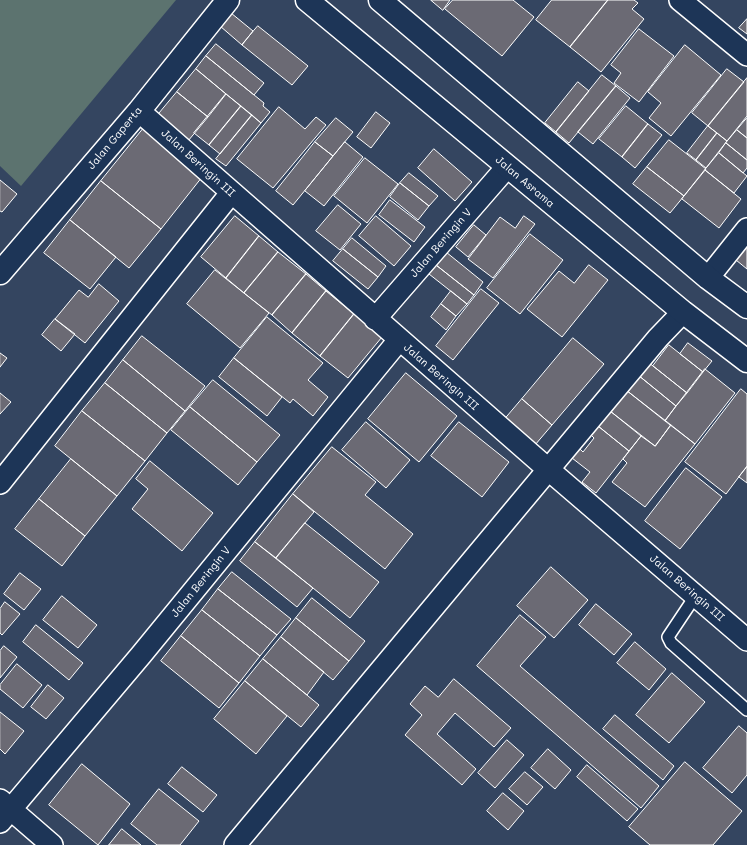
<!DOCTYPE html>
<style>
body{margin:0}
canvas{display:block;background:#344560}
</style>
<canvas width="747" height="845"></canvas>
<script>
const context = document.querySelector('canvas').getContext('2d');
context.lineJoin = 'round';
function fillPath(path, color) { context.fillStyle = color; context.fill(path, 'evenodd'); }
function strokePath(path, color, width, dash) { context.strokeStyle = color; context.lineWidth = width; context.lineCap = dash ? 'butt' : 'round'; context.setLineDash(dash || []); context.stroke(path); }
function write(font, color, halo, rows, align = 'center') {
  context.font = font + ' Mali,sans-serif'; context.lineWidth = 3; context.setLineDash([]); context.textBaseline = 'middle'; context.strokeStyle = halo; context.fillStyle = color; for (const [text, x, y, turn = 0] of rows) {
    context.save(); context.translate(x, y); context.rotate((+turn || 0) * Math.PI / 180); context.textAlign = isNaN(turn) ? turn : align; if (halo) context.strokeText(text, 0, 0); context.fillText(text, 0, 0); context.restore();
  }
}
const green = new Path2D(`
 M0 0H176L21 186 0 166Z`);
const building = new Path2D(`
 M431 0H450L443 10Z
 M453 0H513L534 17 502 56 445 9Z
 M552 0H608L570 47 536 20Z
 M608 0H634L638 3 632 9 644 19 601 72 570 47Z
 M231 13 253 31 242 45 220 26Z
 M747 19V34L739 28Z
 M258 26 308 66 292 85 242 45Z
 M639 29 674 56 639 102 614 83 621 73 611 65Z
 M216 44 264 83 254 95 206 56Z
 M685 45 721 75 671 136 649 118 661 103 648 92Z
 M206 56 264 103 263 106 270 112 261 123 196 69Z
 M196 69 226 94 208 117 177 92Z
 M727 69 744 82 708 126 692 113Z
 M602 75 616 86 569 143 556 132Z
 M747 78V116L727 141 708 126Z
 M578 82 589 91 556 132 545 123Z
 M616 86 630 98 593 144 578 132Z
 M177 92 208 117 188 141 157 116Z
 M226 94 241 106 209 145 194 133Z
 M241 106 252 115 220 154 209 145Z
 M626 106 648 124 622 157 599 139Z
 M279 107 305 129 316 117 326 125 273 188 237 159Z
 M376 112 390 123 371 148 357 137Z
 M252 115 261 123 226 166 216 159Z
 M336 118 353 132 333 156 315 142Z
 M747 118V138L737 130Z
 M147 124 206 172 161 229 101 181Z
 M648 124 662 135 635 168 622 157Z
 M708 126 717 133 696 160 687 153Z
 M737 130 747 138V160L726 143Z
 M717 133 727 141 706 168 696 160Z
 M669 140 706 169 684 196 647 167Z
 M315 142 333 156 293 205 276 191Z
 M345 142 363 157 324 206 305 191Z
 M726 143 747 160V168L743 173 719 153Z
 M434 149 472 182 455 201 418 168Z
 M719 153 747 176 734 193 705 170Z
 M365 158 398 184 367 223 334 196Z
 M647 167 684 196 670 213 633 184Z
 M705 170 741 199 719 228 682 199Z
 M409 173 438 196 429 206 400 183Z
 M0 180 17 194 2 212 0 211Z
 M101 181 161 229 129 268 70 220Z
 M400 183 429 206 418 220 390 197Z
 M390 200 425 227 414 242 379 215Z
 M338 205 361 224 340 250 316 231Z
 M235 216 259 236 226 278 201 257Z
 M376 216 411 246 394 266 359 236Z
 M524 216 535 224 493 278 468 259 500 217 515 228Z
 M70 220 116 257 90 289 44 253Z
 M474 225 486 235 468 257 456 247Z
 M530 234 563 260 520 314 487 288Z
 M259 236 278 252 244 293 226 278Z
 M352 238 386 266 378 277 343 249Z
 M747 246V269L736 260Z
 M343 249 378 277 368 289 333 261Z
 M278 252 306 274 272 315 244 293Z
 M446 252 483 282 474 295 436 265Z
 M436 265 474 295 467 304 429 274Z
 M589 265 608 280 562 337 527 309 559 271 574 283Z
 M215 270 269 313 240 348 187 304Z
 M306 274 326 291 292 333 272 315Z
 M99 284 119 301 85 343 55 319 79 290 88 297Z
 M481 289 499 303 453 360 436 346Z
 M326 291 354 314 320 356 292 333Z
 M451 291 467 304 456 316 441 304Z
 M441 304 456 316 446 330 431 317Z
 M354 314 382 337 348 378 320 356Z
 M267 317 323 363 308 380 328 397 313 416 293 399 290 403 234 358Z
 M55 319 75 334 61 351 42 335Z
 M142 336 205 386 185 411 123 360Z
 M573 338 604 364 552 425 522 399Z
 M688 343 712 361 703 372 680 354Z
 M669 345 703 372 687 393 653 366Z
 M0 353 7 358 0 367Z
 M234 358 282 397 267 416 219 377Z
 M123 360 185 411 167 433 105 383Z
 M648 362 687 393 676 406 638 375Z
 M705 369 735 393 695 444 665 421Z
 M406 373 457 416 419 462 368 419Z
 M638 375 676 406 665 421 626 390Z
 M213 380 280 435 257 462 190 407Z
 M105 383 167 433 145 461 82 411Z
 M741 389 747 394V466L726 494 685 462Z
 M626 390 671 425 655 446 610 411Z
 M0 393 11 402 0 414Z
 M522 399 552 425 535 445 505 419Z
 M190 407 257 462 238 485 171 430Z
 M82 411 145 461 117 496 55 446Z
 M610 411 641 436 629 451 598 426Z
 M366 422 410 460 386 488 342 450Z
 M459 422 509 462 482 497 431 456Z
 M671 425 695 444 645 507 612 482 627 463 623 459 641 436 655 446Z
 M598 426 629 451 596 493 582 482 590 472 572 458 579 448 583 452 594 438 591 435Z
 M332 447 376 482 365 495 413 534 385 569 293 494Z
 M71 459 117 496 85 536 39 499Z
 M150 461 213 513 182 551 132 509 148 489 136 479Z
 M747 467V483L739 477Z
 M686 468 722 497 680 549 645 521Z
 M293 494 314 512 276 558 255 542Z
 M39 499 85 536 62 566 15 529Z
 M305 523 379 582 350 618 276 558Z
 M255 542 313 588 297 607 240 561Z
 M551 567 588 600 554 638 517 606Z
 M232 572 291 619 277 635 218 589Z
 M20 573 41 589 24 610 4 594Z
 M218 589 277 635 260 656 202 610Z
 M62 596 97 625 78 648 43 620Z
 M312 598 365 641 349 661 296 618Z
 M5 602 20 614 2 635 0 633V609Z
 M596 604 632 634 614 655 579 625Z
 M202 610 260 656 239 683 181 636Z
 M520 615 546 637 520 666 659 786 641 808 477 666Z
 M296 618 349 661 333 680 281 637Z
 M36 625 83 663 69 680 23 642Z
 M181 636 239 683 219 708 161 661Z
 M281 637 324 672 307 695 263 659Z
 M635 642 666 669 649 690 617 663Z
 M4 646 17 657 0 678V651Z
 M263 659 319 705 301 727 245 681Z
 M17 664 42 685 23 708 0 689V685Z
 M672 673 705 702 669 743 636 715Z
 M454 679 511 728 494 747 455 713 437 734 476 769 462 785 405 735 422 715 410 704 425 686 438 697Z
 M245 681 287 716 256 754 214 719Z
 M48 685 64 698 46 719 31 707Z
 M0 712 24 731 5 754 0 749Z
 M615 715 674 766 663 780 603 729Z
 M739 726 747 733V775L732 793 703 768Z
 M507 740 524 755 495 788 478 773Z
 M548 749 571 770 555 789 531 768Z
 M685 762 742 811 713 845H650L629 827Z
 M82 764 130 804 98 845 49 805Z
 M587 765 638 809 627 821 577 777Z
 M182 767 217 795 203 812 168 784Z
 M525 772 543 787 527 805 509 789Z
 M159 789 199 821 180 845H157L131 824Z
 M503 793 524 811 508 830 487 811Z
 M122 829 141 845H109Z`);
const service = new Path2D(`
 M696 595 668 637 671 643 747 710`);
const minor = new Path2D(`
 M680 0 747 55
 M139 111 549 470 747 640
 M708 278 747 229
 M375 319 507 167
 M0 483 231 193
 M0 800 52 845
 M0 822 141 655 399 340
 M235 845 658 338 683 312`);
const tertiary = new Path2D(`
 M0 273 139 111 228 0`);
const trunk = new Path2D(`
 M307 0 683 312 747 361
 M380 0 708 278 747 307`);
const streetNames = [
 ["Jalan Gaperta",115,138,-50],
 ["Jalan Beringin III",198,163,42],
 ["Jalan Asrama",525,182,40],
 ["Jalan Beringin V",441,243,-49],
 ["Jalan Beringin III",441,377,41],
 ["Jalan Beringin V",201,582,-51],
 ["Jalan Beringin III",687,588,41]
];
fillPath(green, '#5c736f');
fillPath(building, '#6b6a74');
strokePath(building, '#fff', 1);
strokePath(service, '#fff', 14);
strokePath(minor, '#fff', 24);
strokePath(tertiary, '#fff', 25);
strokePath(trunk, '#fff', 25);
strokePath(service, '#1d3557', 11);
strokePath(minor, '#1d3557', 21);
strokePath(tertiary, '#1d3557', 22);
strokePath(trunk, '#1d3557', 22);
write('11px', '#fff', '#1d3557', streetNames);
</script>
